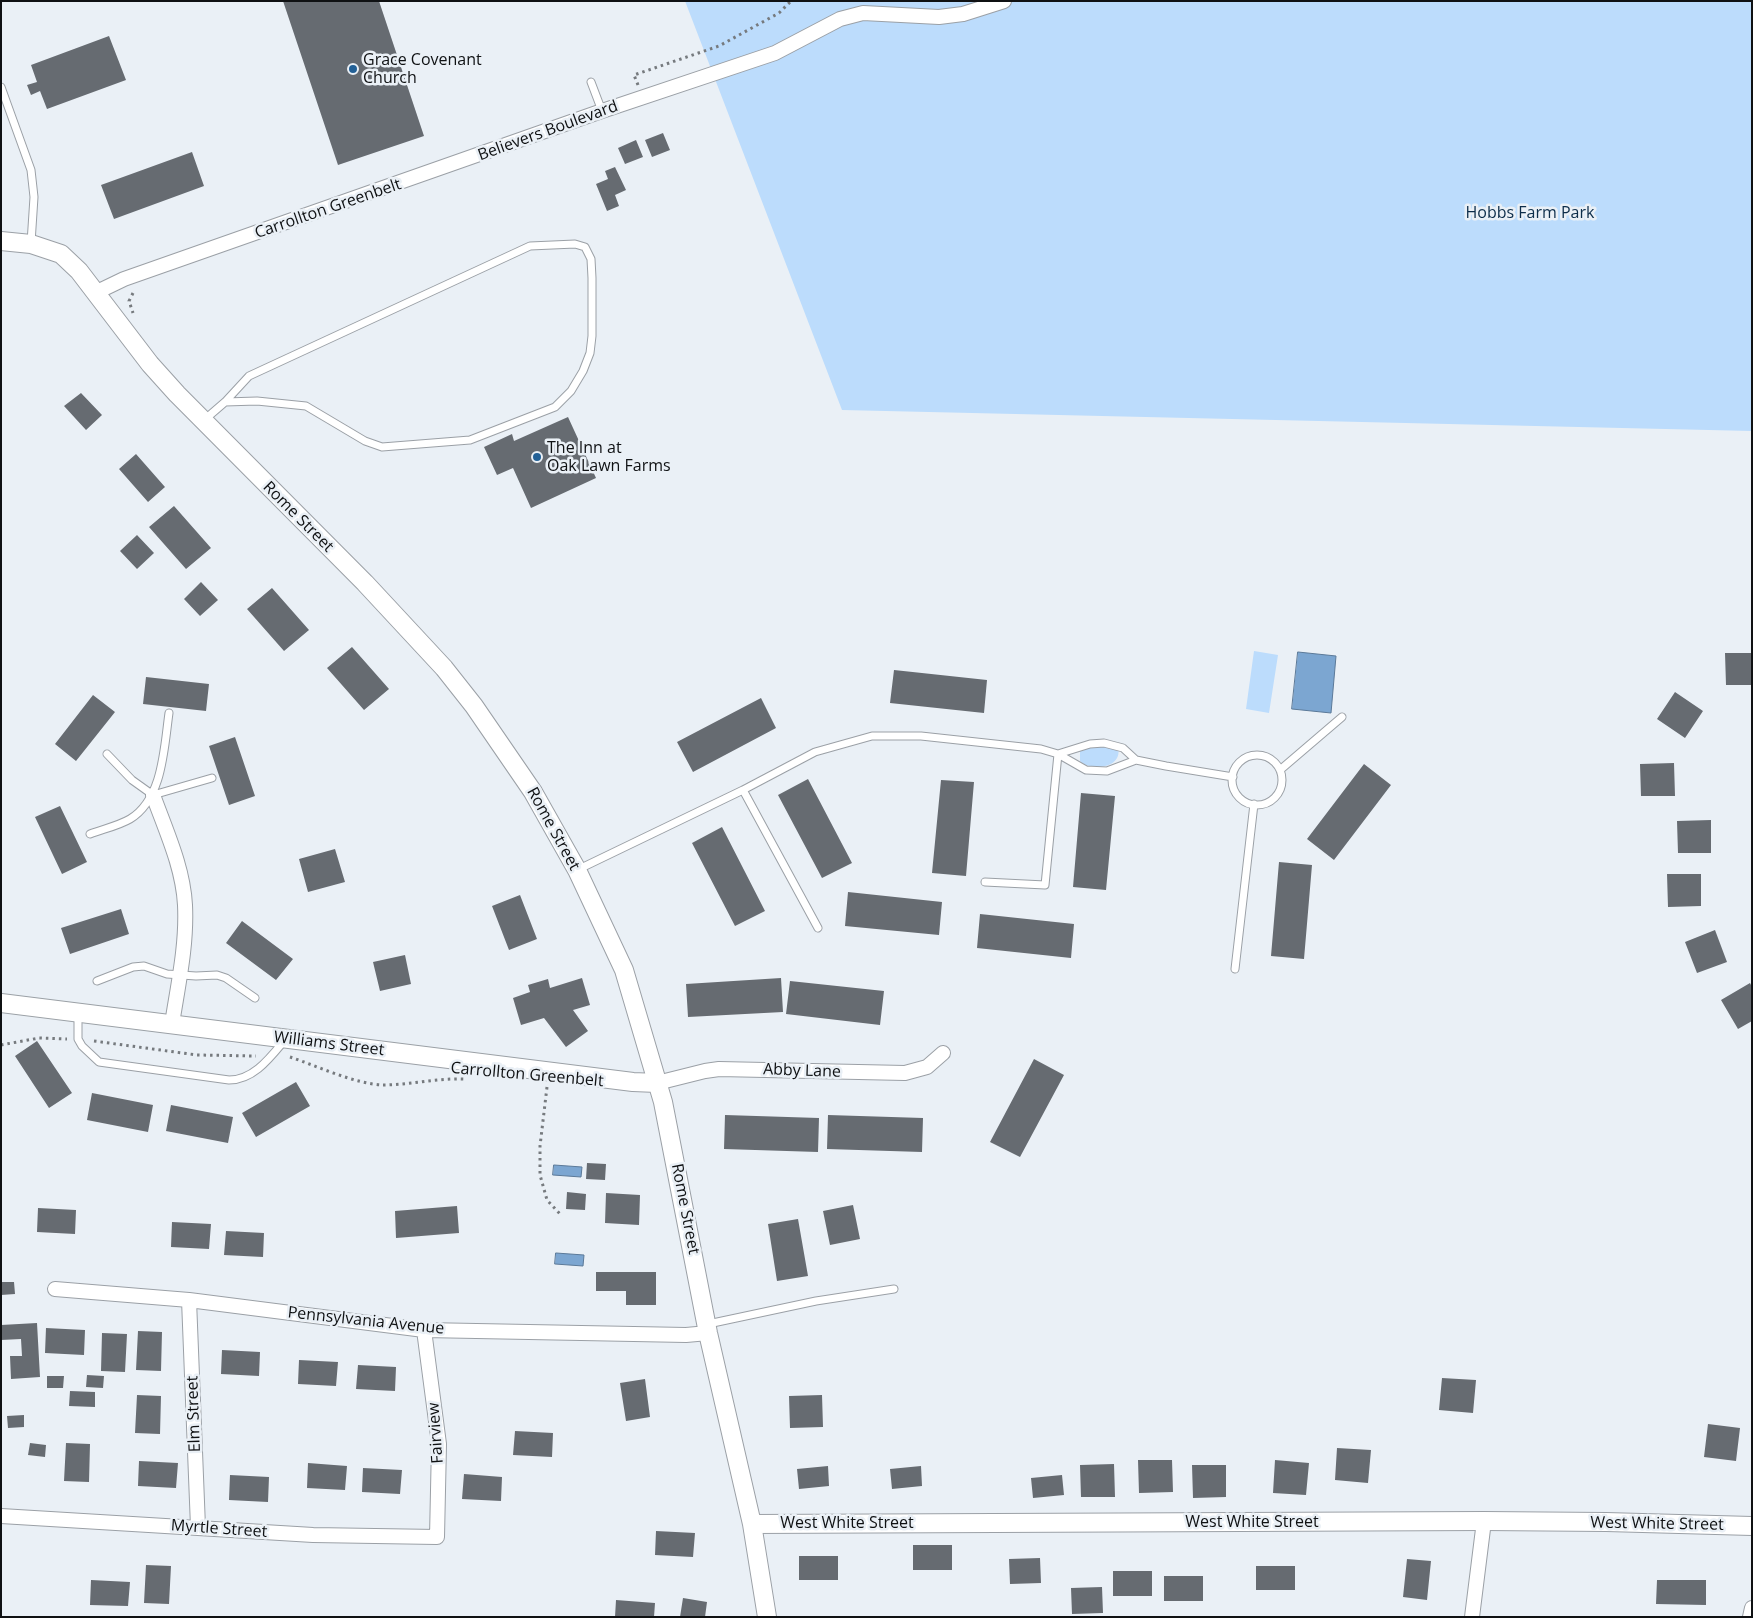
<!DOCTYPE html>
<style>
body{margin:0}
#map{position:relative;width:1753px;height:1618px;overflow:hidden;background:#eaf0f6;font-family:"Open Sans",sans-serif}
canvas{display:block}
.frame{position:absolute;inset:0;border:2px solid #0f1113;pointer-events:none}
</style>
<div id="map">
<canvas width="1753" height="1618"></canvas>
<div class="frame"></div>
</div>
<script>
const context = document.querySelector('canvas').getContext('2d');
context.lineJoin = 'round';
function fillPath(path, color) { context.fillStyle = color; context.fill(path, 'evenodd'); }
function strokePath(path, color, width, dash) { context.strokeStyle = color; context.lineWidth = width; context.lineCap = dash ? 'butt' : 'round'; context.setLineDash(dash || []); context.stroke(path); }
function write(font, color, halo, rows, align = 'center') {
  context.font = font + ' "Open Sans",sans-serif'; context.lineWidth = 5; context.setLineDash([]); context.textBaseline = 'middle'; context.strokeStyle = halo; context.fillStyle = color; for (const [text, x, y, turn = 0] of rows) {
    context.save(); context.translate(x, y); context.rotate((+turn || 0) * Math.PI / 180); context.textAlign = isNaN(turn) ? turn : align; if (halo) context.strokeText(text, 0, 0); context.fillText(text, 0, 0); context.restore();
  }
}
const green = new Path2D(`
 M685 1H1752V431L842 410Z
 M1254 651 1278 655 1269 713 1246 709Z
 M1106 745 1118 748C1123 768 1091 772 1080 761V751L1088 747Z`);
const water = new Path2D(`
 M1298 652 1336 656 1331 713 1292 709Z
 M554 1165 582 1167 581 1177 553 1175Z
 M556 1253 584 1255 583 1266 555 1264Z`);
const building = new Path2D(`
 M283 1H379L424 136 338 165Z
 M109 36 126 80 47 109 40 91 31 95 27 85 37 82 31 65Z
 M663 133 670 150 652 157 645 140Z
 M636 140 643 157 625 164 618 148Z
 M192 152 204 186 114 219 101 185Z
 M615 167 626 190 615 195 619 206 607 211 596 184 608 179 605 171Z
 M81 393 102 415 86 430 64 406Z
 M568 417 596 478 531 508 513 468 497 475 484 447 512 434 514 441Z
 M136 454 165 487 148 502 119 469Z
 M174 506 211 548 186 569 149 527Z
 M137 535 154 553 137 569 120 551Z
 M201 582 218 600 200 616 184 599Z
 M272 588 309 630 284 651 247 609Z
 M352 647 389 689 364 710 327 668Z
 M1725 653H1752V685H1726Z
 M894 670 987 680 984 713 890 703Z
 M146 677 209 684 206 711 143 704Z
 M1675 692 1703 711 1685 738 1657 719Z
 M93 695 115 712 76 761 55 744Z
 M761 698 776 728 693 772 677 742Z
 M235 737 255 796 229 805 209 746Z
 M1674 763 1675 796H1641L1640 764Z
 M1364 764 1391 785 1334 860 1307 839Z
 M808 779 852 863 822 878 778 795Z
 M941 780 974 782 966 876 932 873Z
 M1081 793 1115 796 1106 890 1073 887Z
 M60 806 87 862 62 874 35 817Z
 M1711 820V853H1678L1677 821Z
 M722 827 765 911 735 926 692 843Z
 M335 849 345 882 308 892 299 859Z
 M1279 862 1312 865 1304 959 1271 956Z
 M1667 874H1701V906L1668 907Z
 M848 892 942 902 939 935 845 926Z
 M520 895 537 939 509 950 492 906Z
 M121 909 129 934 70 954 61 928Z
 M980 914 1074 924 1071 958 977 948Z
 M242 921 293 959 276 980 226 943Z
 M1715 930 1727 962 1697 973 1685 942Z
 M405 955 411 984 380 991 373 962Z
 M582 978 590 1005 573 1010 588 1031 566 1047 544 1018 521 1025 513 998 530 992 528 985 548 979 550 988Z
 M781 978 783 1012 688 1017 686 984Z
 M790 981 884 991 880 1025 786 1014Z
 M1750 983 1752 987V1021L1738 1029 1721 1000Z
 M37 1041 72 1093 49 1108 15 1056Z
 M1034 1059 1064 1075 1020 1157 990 1142Z
 M296 1082 310 1106 256 1137 242 1113Z
 M92 1093 153 1105 148 1132 87 1120Z
 M171 1105 233 1117 228 1143 166 1131Z
 M725 1115 819 1118 818 1152 724 1149Z
 M828 1115 923 1118 922 1152 827 1149Z
 M587 1163 606 1164 605 1180 586 1179Z
 M567 1192 586 1194 585 1210 566 1209Z
 M606 1193 640 1195 639 1225 605 1223Z
 M853 1205 860 1239 830 1245 823 1211Z
 M457 1206 459 1233 396 1238 395 1211Z
 M38 1208 76 1210 75 1234 37 1232Z
 M798 1219 808 1276 777 1281 768 1224Z
 M172 1222 211 1224 209 1249 171 1247Z
 M226 1231 264 1233 263 1257 224 1255Z
 M596 1272H656V1305H626V1291H596Z
 M1 1282H14L15 1294 1 1295Z
 M37 1323 40 1377 11 1379 10 1356H22L21 1339 1 1340V1325Z
 M46 1328 85 1330 84 1355 45 1353Z
 M138 1331 162 1332 161 1371 136 1370Z
 M102 1333 127 1334 125 1372 101 1371Z
 M222 1350 260 1352 259 1376 221 1374Z
 M299 1360 338 1362 336 1386 298 1384Z
 M358 1365 396 1367 395 1391 356 1389Z
 M87 1375 104 1376 103 1388 86 1387Z
 M47 1376H64L63 1388H47Z
 M1442 1378 1476 1380 1473 1413 1439 1410Z
 M645 1379 650 1417 626 1421 620 1383Z
 M70 1391 95 1392V1407L69 1406Z
 M137 1395 161 1396 160 1434 135 1433Z
 M822 1395 823 1427 790 1428 789 1396Z
 M24 1415V1427L8 1428 7 1416Z
 M1708 1424 1740 1428 1736 1461 1704 1457Z
 M515 1431 553 1433 552 1457 513 1455Z
 M30 1443 46 1445 45 1457 28 1455Z
 M66 1443 90 1444 89 1482 64 1481Z
 M1337 1448 1371 1450 1368 1483 1335 1480Z
 M1138 1460H1172L1173 1492 1139 1493Z
 M1275 1460 1309 1463 1306 1495 1273 1493Z
 M139 1461 178 1463 176 1488 138 1486Z
 M308 1463 347 1466 345 1490 307 1488Z
 M1114 1464 1115 1497H1081L1080 1465Z
 M1192 1465H1226V1497L1193 1498Z
 M828 1466 829 1486 799 1489 797 1469Z
 M921 1466 922 1486 892 1489 890 1469Z
 M363 1468 402 1470 400 1494 362 1492Z
 M464 1474 502 1477 501 1501 462 1499Z
 M230 1475 269 1477 268 1502 229 1500Z
 M1062 1475 1064 1495 1033 1498 1031 1478Z
 M656 1531 695 1533 693 1557 655 1555Z
 M913 1545H952V1570H913Z
 M799 1556H838V1580H799Z
 M1040 1558 1041 1583 1010 1584 1009 1559Z
 M1407 1559 1431 1561 1427 1600 1403 1597Z
 M146 1565 171 1566 169 1604 144 1603Z
 M1256 1566H1295V1590H1256Z
 M1113 1571H1152V1596H1113Z
 M1164 1576H1203V1601H1164Z
 M91 1580 130 1582 128 1606 90 1605Z
 M1657 1580H1706V1605L1656 1604Z
 M1102 1587 1103 1613 1072 1614 1071 1588Z
 M683 1598 707 1602 705 1617H680Z
 M616 1600 655 1603 654 1617H615Z`);
const path = new Path2D(`
 M638 85 634 75 719 46 779 13 791 1
 M133 293 129 301 133 313
 M94 1041 197 1055 256 1056
 M1 1045 39 1038 67 1039
 M290 1057C317 1066 355 1084 383 1085 410 1085 437 1078 464 1079
 M547 1087 540 1146V1175L547 1200 561 1215`);
const service = new Path2D(`
 M591 82 602 111
 M1 87 31 170 34 197 31 243
 M203 421 225 402 249 376 530 246 575 244 585 247 591 259 592 278V336L590 353 583 371 571 391 555 407 470 440 382 447 365 441 306 406 257 401 225 402
 M107 754 132 780 153 795
 M1058 754 1090 744 1104 743 1123 748 1136 760 1166 766 1233 777
 M1232 780a25 25 0 1 1 50 0a25 25 0 1 1-50 0Z
 M1280 770 1342 717
 M743 790 818 928
 M153 795 212 778
 M90 834C103 829 118 826 130 819 163 799 164 748 169 713
 M577 870 743 790 815 752 872 736H921L1041 749 1058 754 1086 770 1107 771 1136 760
 M985 882 1045 885 1058 754
 M1235 969 1254 804
 M97 981 133 967 144 966 167 974 196 976 217 975 226 978 255 998
 M78 1013V1039L82 1046 99 1062 229 1080C253 1080 269 1059 284 1041
 M708 1324 816 1301 894 1289`);
const minor = new Path2D(`
 M97 292 124 279 602 111 775 53 840 19 863 13 939 17 963 14 1004 1
 M153 795C166 831 183 867 185 905 187 945 178 985 172 1024
 M657 1083 705 1071 719 1069 905 1073 927 1067 943 1053
 M55 1289 189 1300 424 1330 686 1335 708 1333
 M189 1300 198 1527
 M1 1516 313 1535 437 1537 439 1444 424 1330
 M1472 1617 1484 1521
 M1750 1617 1752 1608`);
const tertiary = new Path2D(`
 M1 241 31 244 61 254 79 271 150 364 177 394 365 583 444 668 474 706 533 792 577 870 624 970 663 1102 708 1333 752 1524 767 1617
 M1 1003 633 1082 657 1083
 M752 1524 1484 1521 1606 1522 1752 1526`);
const markers = [
 [353,69,5,"#226096"],
 [537,457,5,"#226096"]
];
const poiNames = [
 ["Grace Covenant",363,60],
 ["Church",363,78],
 ["The Inn at",547,448],
 ["Oak Lawn Farms",547,466]
];
const streetNames = [
 ["Believers Boulevard",548,131,-20],
 ["Carrollton Greenbelt",328,209,-19],
 ["Rome Street",298,517,45],
 ["Rome Street",553,829,61],
 ["Williams Street",329,1044,7],
 ["Abby Lane",802,1071,2],
 ["Carrollton Greenbelt",527,1075,5],
 ["Rome Street",685,1209,79],
 ["Pennsylvania Avenue",366,1321,6],
 ["Elm Street",194,1414,-92],
 ["Fairview",436,1433,-94],
 ["West White Street",1252,1522],
 ["West White Street",847,1523],
 ["West White Street",1657,1524,1],
 ["Myrtle Street",219,1529,4]
];
const parkNames = [
 ["Hobbs Farm Park",1530,213]
];
fillPath(green, '#bcdcfc');
fillPath(water, '#7ca6d1');
strokePath(water, '#5b7998', 1);
fillPath(building, '#666b71');
strokePath(service, '#9ba0a6', 9);
strokePath(minor, '#9ba0a6', 16);
strokePath(tertiary, '#9ba0a6', 20);
strokePath(path, '#767a7e', 3, [2.5, 4]);
strokePath(service, '#fff', 7);
strokePath(minor, '#fff', 14);
strokePath(tertiary, '#fff', 18);
for (const [x, y, r, color] of markers) { const dot = new Path2D(); dot.arc(x, y, r, 0, 2 * Math.PI); context.fillStyle = color; context.fill(dot); strokePath(dot, '#eaf0f6', 2); }
write('16px', '#0f1113', '#eaf0f6', poiNames, 'left');
write('16px', '#0f1113', '#eaf0f6', streetNames);
write('16px', '#0c2d4a', '#eaf0f6', parkNames);
</script>
